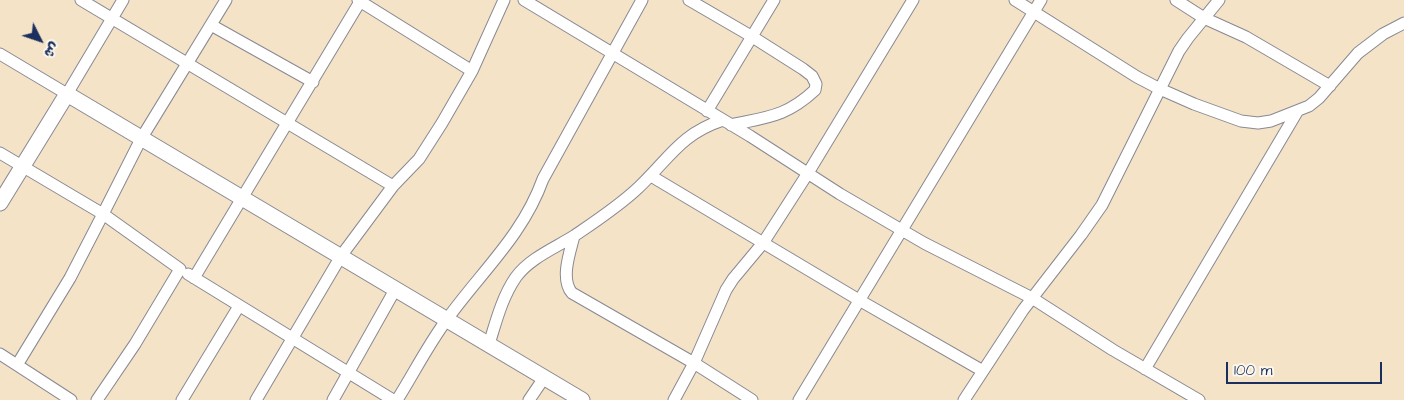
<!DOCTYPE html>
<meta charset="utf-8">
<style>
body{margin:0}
#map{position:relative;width:1404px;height:400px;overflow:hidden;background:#f4e3c7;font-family:"Architects Daughter","Playpen Sans Arabic",sans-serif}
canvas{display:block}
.north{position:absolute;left:15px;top:15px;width:50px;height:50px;-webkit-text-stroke:4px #fbf7ec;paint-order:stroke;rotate:131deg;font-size:14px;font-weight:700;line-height:20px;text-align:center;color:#1b2f5e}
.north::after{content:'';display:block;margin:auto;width:18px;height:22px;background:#1b2f5e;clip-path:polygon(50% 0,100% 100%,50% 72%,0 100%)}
.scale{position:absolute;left:1226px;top:362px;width:156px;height:22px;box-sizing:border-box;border:2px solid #1b2f5e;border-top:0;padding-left:6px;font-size:15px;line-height:18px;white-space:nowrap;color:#1b2f5e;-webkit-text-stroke:4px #fbf7ec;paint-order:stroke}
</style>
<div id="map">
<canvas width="1404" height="400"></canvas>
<div class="north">ش</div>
<div class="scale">100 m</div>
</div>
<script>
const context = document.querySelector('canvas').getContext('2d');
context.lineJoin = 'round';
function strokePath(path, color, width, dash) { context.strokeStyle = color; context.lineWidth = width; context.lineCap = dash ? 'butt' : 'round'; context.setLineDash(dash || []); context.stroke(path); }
const street = new Path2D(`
 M81 0 393 186
 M358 0 472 71
 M524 0 750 136 840 194 924 243 1032 298 1113 350 1199 400
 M689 0 751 36 803 69 812 76 816 84 815 90C786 117 767 117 731 125
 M1015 0 1137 77 1160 89 1194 104 1241 121 1258 123 1271 121 1309 106 1319 98 1358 53 1383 34 1404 23
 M1176 0 1204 18 1246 37 1330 86
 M211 25 313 82
 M0 54 67 94 123 0
 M707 111 774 0
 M0 153 103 214 141 139 226 0
 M651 176 859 300 983 371
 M574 236C570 252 560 279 572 293L694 363 752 400
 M188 274 393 400
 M194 278 361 0
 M489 344C496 322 502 297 516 277 530 258 555 248 574 236 596 221 619 206 638 188 669 159 680 134 723 120
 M0 354 71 400
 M17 365 70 278 103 214 180 269 135 344 97 400
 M1145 369 1297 112
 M182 400 239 306
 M256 400 341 256 393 186 419 159 442 123 472 71 504 0
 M333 400 396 288
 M397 400C414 373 429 343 448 318 482 271 523 235 543 179L642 0
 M529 400 544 378
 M674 400 694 363 726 290 733 279 763 243 808 173 913 0
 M799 400 1041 0
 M964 400 1023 310 1081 235 1102 205 1179 51 1188 38 1219 0`);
const secondary = new Path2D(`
 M0 203 67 94 582 400`);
strokePath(street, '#888992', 13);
strokePath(secondary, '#888992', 17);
strokePath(street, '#fff', 11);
strokePath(secondary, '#fff', 15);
</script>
